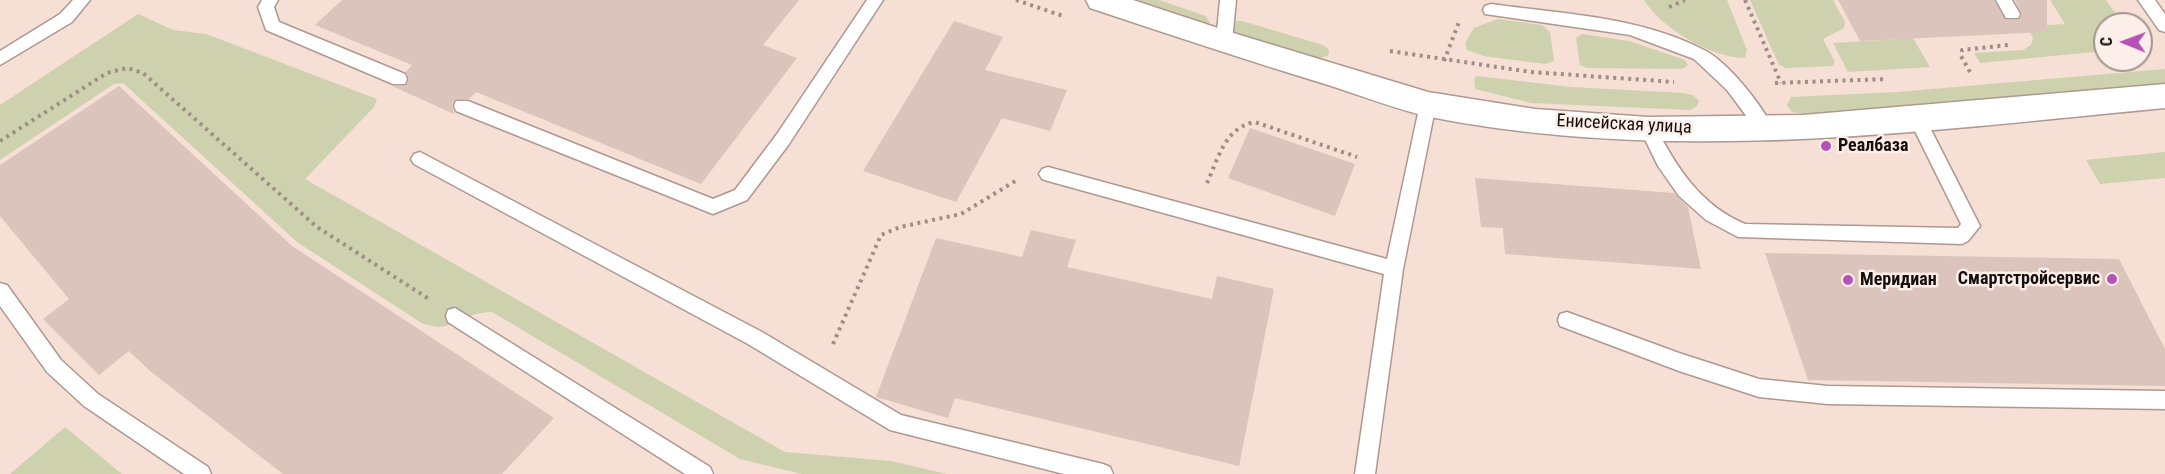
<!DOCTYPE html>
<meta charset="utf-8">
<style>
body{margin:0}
#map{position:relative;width:2165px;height:474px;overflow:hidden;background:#f6dfd5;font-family:"Roboto Condensed",sans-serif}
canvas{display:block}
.north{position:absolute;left:2093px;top:12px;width:60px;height:60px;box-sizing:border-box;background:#fceee8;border:2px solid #a09590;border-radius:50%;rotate:271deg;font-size:16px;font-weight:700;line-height:24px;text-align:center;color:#160f0c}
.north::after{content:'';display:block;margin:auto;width:21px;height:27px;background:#b551b7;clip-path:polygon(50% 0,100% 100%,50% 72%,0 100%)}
</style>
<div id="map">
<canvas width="2165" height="474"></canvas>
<div class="north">С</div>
</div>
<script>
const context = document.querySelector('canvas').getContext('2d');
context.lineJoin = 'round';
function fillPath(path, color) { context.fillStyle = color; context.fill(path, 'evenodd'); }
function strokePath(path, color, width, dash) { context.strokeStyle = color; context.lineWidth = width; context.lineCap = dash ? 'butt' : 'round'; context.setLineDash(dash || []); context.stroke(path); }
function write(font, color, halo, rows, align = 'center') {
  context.font = font + ' "Roboto Condensed",sans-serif'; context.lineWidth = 5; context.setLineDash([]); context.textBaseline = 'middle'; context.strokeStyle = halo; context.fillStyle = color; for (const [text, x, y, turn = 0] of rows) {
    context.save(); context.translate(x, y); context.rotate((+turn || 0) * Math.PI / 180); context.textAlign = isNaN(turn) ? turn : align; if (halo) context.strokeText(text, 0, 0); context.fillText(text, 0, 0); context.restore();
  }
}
const green = new Path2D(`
 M1128 0H1159L1206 16 1210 23 1205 25Z
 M1644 0H1727L1747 50 1745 58C1712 58 1661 28 1644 0Z
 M1750 0H1833L1845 22 1844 28 1823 39 1835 62 1833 66 1786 68 1779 65Z
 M2050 0H2106L2123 24H2105V51L1980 63 1974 53 2023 50 2031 45 2033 38 2028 28 2032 26 2065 24Z
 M138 14 173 30 206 34 377 99 374 107 305 179 785 452 891 461 947 474H802L740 459 492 312C461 311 453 337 420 322L297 242 123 83 114 84 0 160V105Z
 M1498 19 1542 25 1550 32 1554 61 1545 64 1483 56 1467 50 1465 43 1474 28Z
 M1236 21H1242L1323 45 1329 50 1328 56 1312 60 1240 37 1234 32Z
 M1582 34 1629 41 1685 60 1688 65 1682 69 1587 68 1580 65 1576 38Z
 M1913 38 1930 67 1848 72 1833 43Z
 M2165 69V85L1808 115 1792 112 1787 105 1791 97 1897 92Z
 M1476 76 1572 87 1683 93 1693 95 1699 101 1697 106 1690 110 1531 103 1475 89 1474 80Z
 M2165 152V178L2100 184 2086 160Z
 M65 427 122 474H10Z`);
const building = new Path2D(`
 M342 0H799L763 45 797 58 701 184 476 92 469 99H455L452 105 454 114 392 86H406L409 78 406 72 412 65 315 25Z
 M1838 0H1994L2006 20H2018L2022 15 2015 0H2047V32L1860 41Z
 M954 21 1003 37 985 70 1067 90 1050 131 1002 118 956 202 863 171Z
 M119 86 292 246 554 418 502 474H283L150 371 129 351 99 375 43 319 69 299 0 216V165Z
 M1250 128 1355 164 1335 216 1228 178Z
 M1475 178 1674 193 1688 207 1701 269 1505 254 1503 228 1481 227Z
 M1031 230 1076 240 1067 267 1212 299 1217 276 1274 289 1239 466 955 398 948 418 876 397 936 238 1022 257Z
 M1765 253 2119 259 2165 349V386L1808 380Z`);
const path = new Path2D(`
 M1016 0 1063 16
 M1745 0 1781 83
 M1669 7 1685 0
 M1390 51 1531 72 1674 82
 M1444 61 1459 22
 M1970 72 1961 56 1962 50 2008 45
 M1775 83 1887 79
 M0 141 107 73 127 68 143 73 317 227 429 299
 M1207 183C1218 159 1225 127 1255 122L1357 157
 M833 344 881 235 900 227 961 214 1017 180`);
const service = new Path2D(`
 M73 0H90L72 22 0 65V51L60 14Z
 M262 0H278L274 7 279 22 405 74 407 79 405 84H393L266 30 258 7Z
 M867 0H883L789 144 747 200 713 214 456 111 454 106 456 101H468L713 199 735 190 777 134Z
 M1220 0H1236L1232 42 1224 48 1216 42Z
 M1996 0H2012L2020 14 2018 18H2006Z
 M2138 0H2155L2165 14V32L2159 30Z
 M1491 4C1562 14 1639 16 1704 50 1728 62 1761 104 1773 128L1771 133H1759L1727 90 1694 59 1630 35 1485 14 1483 10 1485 6Z
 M1428 97 1434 99 1436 104 1403 269 1375 474H1355L1384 274 1048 181 1042 179 1039 174 1042 169 1048 167 1387 259 1420 104 1422 99Z
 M1917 112 1923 114 1980 226 1968 241 1962 244 1738 237 1706 220 1679 196 1658 166 1640 129 1642 124H1654C1676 167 1700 205 1745 224L1958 228 1961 224 1909 119 1911 114Z
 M420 152 762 332 901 415 1103 464 1110 467 1113 474H1064L890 430 748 344 414 164 411 159 414 154Z
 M0 283 7 285 61 360 98 394 208 467 211 474H184L84 406 47 372 0 306Z
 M455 308 710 467 713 474H685L448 322 446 316 448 310Z
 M1567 312 1679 353 1759 379 1828 386 2165 391V409L1828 404 1759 397 1679 371 1560 326 1558 320 1560 314Z`);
const secondary = new Path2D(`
 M1086 0H1133L1230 32 1428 92 1535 109 1648 117 1803 115 2165 84V108C1921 131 1673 165 1430 117 1395 109 1360 95 1325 84 1246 60 1168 34 1090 8Z`);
const markers = [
 [1826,146,6,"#b551b7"],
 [2112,279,6,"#b551b7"],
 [1848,280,6,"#b551b7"]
];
const streetNames = [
 ["Енисейская улица",1624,125,3]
];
const poiNames = [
 ["Реалбаза",1838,146],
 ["Смартстройсервис",2100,279,"right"],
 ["Меридиан",1860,280]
];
fillPath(green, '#ced1ae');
fillPath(building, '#dbc4bb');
strokePath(service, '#ae9890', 3);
strokePath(secondary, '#ae9890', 3);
strokePath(path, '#9e8e86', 4, [3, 4.5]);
fillPath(service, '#fff');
fillPath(secondary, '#fff');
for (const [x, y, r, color] of markers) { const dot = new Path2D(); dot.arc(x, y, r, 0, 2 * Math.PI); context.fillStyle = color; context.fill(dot); strokePath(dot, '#fceee8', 2); }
write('18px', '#160f0c', '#fceee8', streetNames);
write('bold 18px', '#160f0c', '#fceee8', poiNames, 'left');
</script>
